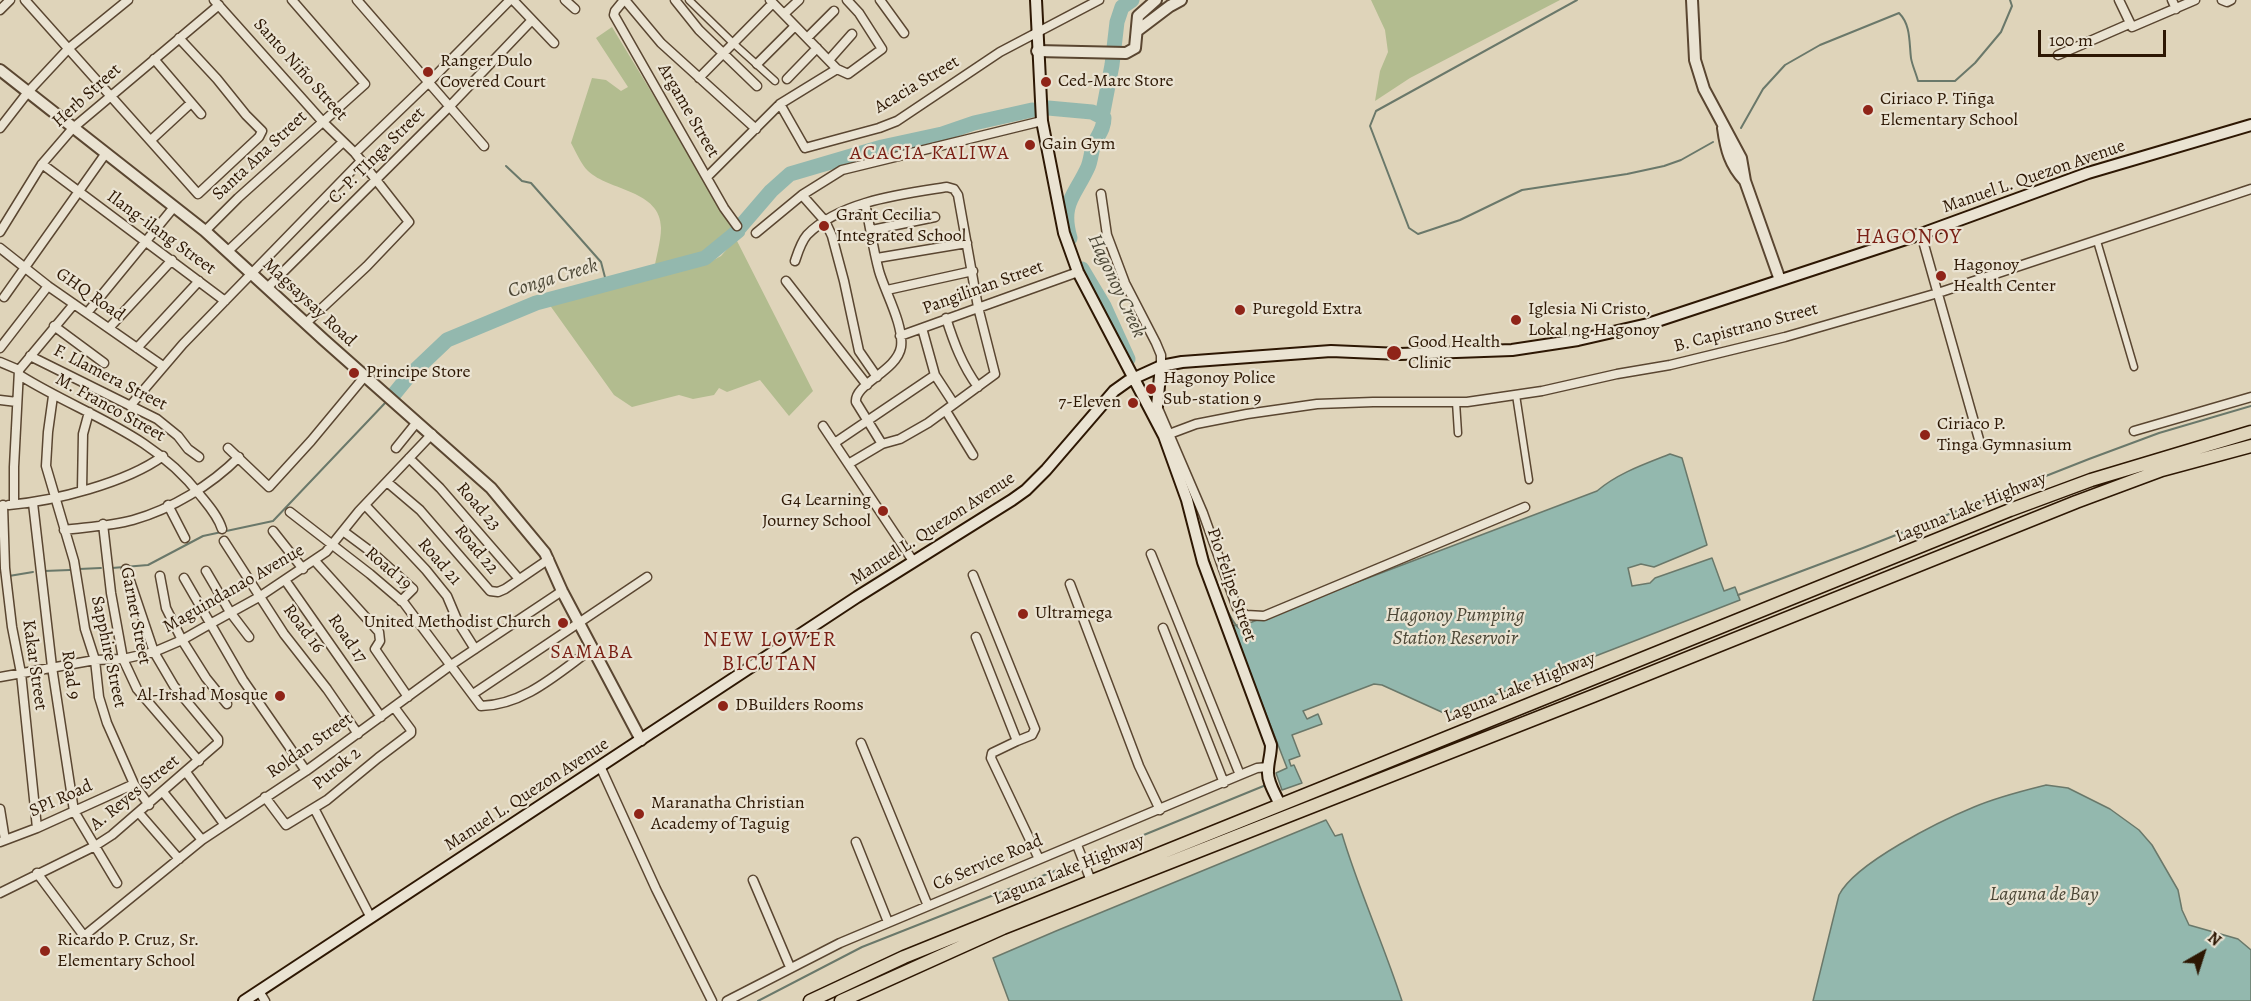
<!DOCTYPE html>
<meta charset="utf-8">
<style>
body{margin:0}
#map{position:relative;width:2251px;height:1001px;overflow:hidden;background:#dfd4ba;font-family:Alegreya,serif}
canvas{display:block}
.north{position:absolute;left:2173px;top:923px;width:60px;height:60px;-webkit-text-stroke:4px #eae3d2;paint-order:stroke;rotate:39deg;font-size:16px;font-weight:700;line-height:24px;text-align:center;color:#2d1703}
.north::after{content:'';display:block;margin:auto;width:21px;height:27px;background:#2d1703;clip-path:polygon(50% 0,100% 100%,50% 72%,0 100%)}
.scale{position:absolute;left:2038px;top:30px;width:128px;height:27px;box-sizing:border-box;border:3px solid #2d1703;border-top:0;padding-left:8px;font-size:18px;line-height:21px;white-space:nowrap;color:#2d1703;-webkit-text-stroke:4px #eae3d2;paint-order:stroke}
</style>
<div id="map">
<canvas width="2251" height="1001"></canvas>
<div class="north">N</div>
<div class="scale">100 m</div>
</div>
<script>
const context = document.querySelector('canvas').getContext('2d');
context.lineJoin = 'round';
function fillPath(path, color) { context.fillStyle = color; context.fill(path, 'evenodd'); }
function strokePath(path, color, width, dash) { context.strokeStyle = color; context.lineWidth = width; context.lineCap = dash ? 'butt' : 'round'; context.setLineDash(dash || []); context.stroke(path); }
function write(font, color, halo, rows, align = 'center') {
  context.font = font + ' Alegreya,serif'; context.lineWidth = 4.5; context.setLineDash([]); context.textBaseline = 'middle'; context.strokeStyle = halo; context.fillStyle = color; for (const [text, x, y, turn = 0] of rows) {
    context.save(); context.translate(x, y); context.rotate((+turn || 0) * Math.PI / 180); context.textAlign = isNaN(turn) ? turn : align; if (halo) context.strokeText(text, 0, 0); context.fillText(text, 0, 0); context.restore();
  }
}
const green = new Path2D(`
 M1371 0H1560L1410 78 1375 101 1380 71 1388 52 1385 30Z
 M612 27 735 230 705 257 654 270C656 257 661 241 661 228 661 190 609 191 588 171 581 164 576 152 571 143L592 78 606 80 621 91 628 87 596 38Z
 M736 239 813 391 789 416 760 380 727 392 719 388 714 395 693 399 679 395 632 407 614 395 549 304 706 264 721 256Z`);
const water = new Path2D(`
 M1670 454 1682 458 1707 545 1654 567 1641 564 1628 568 1632 586 1650 583 1655 578 1712 558 1724 591 1735 587 1740 600 1446 714 1382 685 1374 684 1303 711 1307 719 1318 714 1322 724 1292 735 1300 756 1289 760 1291 766 1294 765 1302 783 1282 790 1276 773 1287 768 1232 626 1252 622 1597 491C1618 473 1645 464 1670 454Z
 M2046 785 2068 788 2110 809 2139 830 2152 845 2178 890 2182 910 2189 925 2238 939 2251 950V1001H1813L1839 895C1855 863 1940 821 1974 807 1997 797 2022 791 2046 785Z
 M1326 820 1335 836 1342 834C1359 891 1384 945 1402 1001H1009L993 958 1056 931Z`);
const stream = new Path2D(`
 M1577 0 1376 111 1370 126 1409 228 1418 234 1460 220 1522 190 1627 174 1664 166 1681 160 1713 142
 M1741 128 1763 89 1785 65 1820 45 1899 13C1911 25 1909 42 1911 58 1912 65 1916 73 1918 81H1955L1975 63 2001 32 2012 6 2010 0
 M506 166 522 181 531 183 601 262 607 285
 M1205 549C1211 566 1226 618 1239 628
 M112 568 148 565 203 536 273 521 386 402
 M79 569 101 568
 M44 571 70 570
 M9 576 33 572
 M1738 595 1863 548 2089 459 2159 433 2251 406
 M1085 859 1266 785
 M758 1001 862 947 1080 861`);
const river = new Path2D(`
 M1048 108 1092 112 1102 117
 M1102 117 1112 65 1117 22 1122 7 1132 0
 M740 227 771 191 790 174 882 147 942 134 974 123 1032 110
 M1070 238C1060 203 1075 196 1088 167 1091 160 1091 152 1094 144 1098 135 1104 129 1104 118L1102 117
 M1082 269 1104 306 1128 359
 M395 393 408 377 447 340 536 303 705 258 738 231`);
const pedestrian = new Path2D(`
 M689 0 733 43 775 81
 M2097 241 2134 367
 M1516 395 1529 480
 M1456 402 1458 433`);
const minor = new Path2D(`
 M25 0 198 194 259 137 262 131 246 115 217 79 179 38
 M214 0 322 121 355 153 409 222 367 266 306 323
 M357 0 484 146
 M513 0 554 43
 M565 0 575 9
 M624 0 615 11 614 15 724 208 737 226
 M625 0 661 43 756 129
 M675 0 699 30 757 86
 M770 0 837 69 848 74 882 49 859 13 847 0
 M880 0 904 33
 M2119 0 2132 27 2195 0
 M2172 0 2176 9
 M2222 0 2227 2 2231 0
 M0 10 10 0
 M784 14 799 0
 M807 38 834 11
 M2058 55 2129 24
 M154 59 201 114
 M829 60 852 34
 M757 64 795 26
 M699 78 773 3
 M787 79 817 48
 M780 104 805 148 879 128 897 121 1000 52 1099 0
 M0 128 28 92 69 48 128 0
 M151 140 191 103
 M355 153 429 82 510 0
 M42 164 225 301
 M707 177 780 104 837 69
 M1101 194 1107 235 1125 283 1156 343 1161 355V366
 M802 195 825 221 832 236 844 281 859 351 877 377
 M865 203C870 226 873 249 879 271 885 292 904 325 901 347 897 371 854 384 856 402L882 444
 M872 230 935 217
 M205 231 238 198 365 84 292 0
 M0 232 42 164 73 128 219 5
 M756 233 802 195 842 170 1042 121
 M1921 234 1980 443
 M0 248 48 286 163 366
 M228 251 343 142
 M877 258 967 243
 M795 261C798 252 801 242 807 235 840 201 903 194 947 187L954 189 958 195 978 307 995 374 928 423 900 439 882 444 850 463
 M786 281 867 385
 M268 287 450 106 532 20
 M887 290 973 271
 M4 297 106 153
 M87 313 174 207
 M946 318C954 343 962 365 978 387
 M54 326 104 363
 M109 328 172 260
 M922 328 935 375 954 404
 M900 336 1078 272
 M0 348 48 286
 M137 348 199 281
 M30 356 157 419 178 436 188 449 199 457
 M0 362 19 370
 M21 376C84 415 152 433 200 495 208 505 218 516 222 529
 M53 396 48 432 46 466 74 561 85 629 95 660 99 697 107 723 134 784 149 805
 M0 400 17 402
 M130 406 183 344 361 161
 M1157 406 1203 513 1237 608 1246 615 1264 616 1525 507
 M946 411 973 455
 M823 426 913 561
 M2134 431 2251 397
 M1164 436 1196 424 1247 414 1317 404 1373 402H1467L1542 391 1617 374 1670 365 1785 337 1938 293 2251 189
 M836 442 935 375
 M228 448 269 487 311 441 365 376
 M396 448 417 422
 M409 458 440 488 519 579
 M387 482 420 510 490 591 498 592 505 589 549 559
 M82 490 83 434 89 412
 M33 503 52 667 74 811 117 883
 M14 504V467L19 370 74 304
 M3 505 5 568 12 627 21 673 37 828
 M9 505C54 501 126 483 163 456
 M168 505 185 538
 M365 505 426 570 447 596 458 622 475 649
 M290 512 370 574 404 603 481 706C525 705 559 672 593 648
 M103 524 111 593 123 659 137 689 199 761
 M64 530C87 527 111 526 133 520 172 509 211 485 239 457
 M273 531 303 569
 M343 531 374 554 413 589 401 601
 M224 541 284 634 327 689 358 734
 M1151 554 1240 775
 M315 561 379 632 380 641 375 649 408 697
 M206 571 230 612 249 637
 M973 575 1035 729 1032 735 1017 741
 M160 576 166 608 182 640 206 678 227 704
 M184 578 243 680 306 771
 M285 580 381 717
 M1070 584 1139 766 1160 810
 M1163 628 1224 783
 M976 637 1017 741 992 753 991 758 1039 859
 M0 677 95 660 123 659 154 652 182 640 210 624 259 597 326 552 359 511 432 434
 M473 694 647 577
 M861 743 928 906
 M600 766 656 889 712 1001
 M186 772 224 824
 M163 792 202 840
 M265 797 286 825 327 800 378 758 411 733V730L394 707
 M314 808 371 918
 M0 809 5 840
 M139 813 179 859
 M0 842 37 828 134 784
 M856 842 888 922
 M1077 845 1093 886
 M37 873 84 936 202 840 306 771 451 665 562 591
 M753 880 790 967
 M0 893 95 846 112 835 218 743V739L174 686 154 652 126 569
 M259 991 265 1001
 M727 1001 840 943 1240 775 1257 768 1268 767`);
const tertiary = new Path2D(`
 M1692 0 1695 60 1704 89 1741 158 1745 181 1780 280
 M1137 31 1170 6 1181 0
 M1037 51 1126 53 1135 48 1138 16 1156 0
 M0 70 205 231 324 340 491 488 545 553 562 591 641 740
 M1723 128C1726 150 1730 165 1745 181`);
const secondary = new Path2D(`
 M1036 0 1042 121 1064 233 1078 272 1164 436 1187 500 1203 562 1271 745C1271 755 1268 762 1268 771 1267 782 1276 795 1280 805
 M1157 406 1161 366
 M244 1001 857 597 1012 500 1026 490 1046 470 1114 391 1128 381 1161 366 1182 362 1331 351 1400 354 1512 350 1578 340 1648 324 1921 234 2088 173 2251 125`);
const primary = new Path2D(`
 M810 1001 904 957 2010 510 2091 480 2251 432
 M841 1001 1003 928 1593 696 2076 502 2162 470 2251 446`);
const markers = [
 [428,72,6,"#8f2418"],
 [1046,82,6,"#8f2418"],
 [1868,110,6,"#8f2418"],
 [1030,145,6,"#8f2418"],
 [824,226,6,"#8f2418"],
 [1941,276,6,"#8f2418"],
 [1240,310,6,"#8f2418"],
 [1516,320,6,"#8f2418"],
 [1394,353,8,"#8f2418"],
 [354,373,6,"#8f2418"],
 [1151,389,6,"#8f2418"],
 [1133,403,6,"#8f2418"],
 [1925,435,6,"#8f2418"],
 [883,511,6,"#8f2418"],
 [1023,614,6,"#8f2418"],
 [563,623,6,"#8f2418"],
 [280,696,6,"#8f2418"],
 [723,706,6,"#8f2418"],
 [639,814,6,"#8f2418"],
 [45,951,6,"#8f2418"]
];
const poiNames = [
 ["Ranger Dulo",440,62],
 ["Covered Court",440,83],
 ["Ced-Marc Store",1058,82],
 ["Ciriaco P. Tiñga",1880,100],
 ["Elementary School",1880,121],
 ["Gain Gym",1042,145],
 ["Grant Cecilia",836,216],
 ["Integrated School",836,237],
 ["Hagonoy",1953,266],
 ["Health Center",1953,287],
 ["Puregold Extra",1252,310],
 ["Iglesia Ni Cristo,",1528,310],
 ["Lokal ng Hagonoy",1528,331],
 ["Good Health",1408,343],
 ["Clinic",1408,364],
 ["Principe Store",366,373],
 ["Hagonoy Police",1163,379],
 ["Sub-station 9",1163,400],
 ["7-Eleven",1121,403,"right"],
 ["Ciriaco P.",1937,425],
 ["Tinga Gymnasium",1937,446],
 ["G4 Learning",871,501,"right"],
 ["Journey School",871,522,"right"],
 ["Ultramega",1035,614],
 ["United Methodist Church",551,623,"right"],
 ["Al-Irshad Mosque",268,696,"right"],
 ["DBuilders Rooms",735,706],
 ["Maranatha Christian",651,804],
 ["Academy of Taguig",651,825],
 ["Ricardo P. Cruz, Sr.",57,941],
 ["Elementary School",57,962]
];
const streetNames = [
 ["Santo Niño Street",300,70,48],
 ["Acacia Street",917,85,-31],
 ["Herb Street",87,96,-42],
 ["Argame Street",688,111,60],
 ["Santa Ana Street",260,156,-43],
 ["C. P. TInga Street",377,156,-45],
 ["Manuel L. Quezon Avenue",2034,177,-19],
 ["Ilang-ilang Street",161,233,36],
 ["Pangilinan Street",983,288,-20],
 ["GHQ Road",90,295,35],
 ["Magsaysay Road",309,303,43],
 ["B. Capistrano Street",1746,328,-15],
 ["F. Llamera Street",110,378,27],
 ["M. Franco Street",110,408,29],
 ["Road 23",478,507,49],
 ["Laguna Lake Highway",1971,508,-22],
 ["Manuel L. Quezon Avenue",933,529,-33],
 ["Road 22",476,550,50],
 ["Road 21",439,562,49],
 ["Road 19",388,569,41],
 ["Pio Felipe Street",1231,585,71],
 ["Maguindanao Avenue",234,589,-30],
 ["Garnet Street",135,616,79],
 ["Road 16",303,629,53],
 ["Road 17",347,639,55],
 ["Sapphire Street",108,652,78],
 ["Kakar Street",34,665,82],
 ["Road 9",70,675,82],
 ["Laguna Lake Highway",1520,688,-22],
 ["Roldan Street",310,746,-35],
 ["Purok 2",337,769,-39],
 ["A. Reyes Street",135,793,-39],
 ["Manuel L. Quezon Avenue",527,795,-33],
 ["SPI Road",61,799,-24],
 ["C6 Service Road",988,863,-23],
 ["Laguna Lake Highway",1069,870,-22]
];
const neighbourhoodNames = [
 ["ACACIA KALIWA",930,154],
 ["SAMABA",592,653]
];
const waterNames = [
 ["Conga Creek",553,279,-17],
 ["Hagonoy Creek",1116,286,65],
 ["Hagonoy Pumping",1455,616],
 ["Station Reservoir",1455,639],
 ["Laguna de Bay",2044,895]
];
const quarterNames = [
 ["HAGONOY",1909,238],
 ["NEW LOWER",770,641],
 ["BICUTAN",770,665]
];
fillPath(green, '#b2bc8f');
fillPath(water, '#93b8ae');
strokePath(water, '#6a786a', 1.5);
strokePath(stream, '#6a786a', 2);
strokePath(river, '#93b8ae', 15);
strokePath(pedestrian, '#5a4631', 9);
strokePath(minor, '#5a4631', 11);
strokePath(tertiary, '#5a4631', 14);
strokePath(secondary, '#2d1703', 14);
strokePath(primary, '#2d1703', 15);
strokePath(pedestrian, '#eae3d2', 6);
strokePath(minor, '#eae3d2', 8);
strokePath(tertiary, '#eae3d2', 10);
strokePath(secondary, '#eae3d2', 10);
strokePath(primary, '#dfd4ba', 12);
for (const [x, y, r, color] of markers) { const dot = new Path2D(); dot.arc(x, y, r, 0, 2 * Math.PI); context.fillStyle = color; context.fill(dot); strokePath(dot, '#eae3d2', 2); }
write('18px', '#2d1703', '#eae3d2', poiNames, 'left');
write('18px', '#2d1703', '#eae3d2', streetNames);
context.letterSpacing = '1.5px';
write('20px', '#7a1f14', '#eae3d2', neighbourhoodNames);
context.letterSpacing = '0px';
write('italic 20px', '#4c4736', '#eae3d2', waterNames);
context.letterSpacing = '1.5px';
write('21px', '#7a1f14', '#eae3d2', quarterNames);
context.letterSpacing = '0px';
</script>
